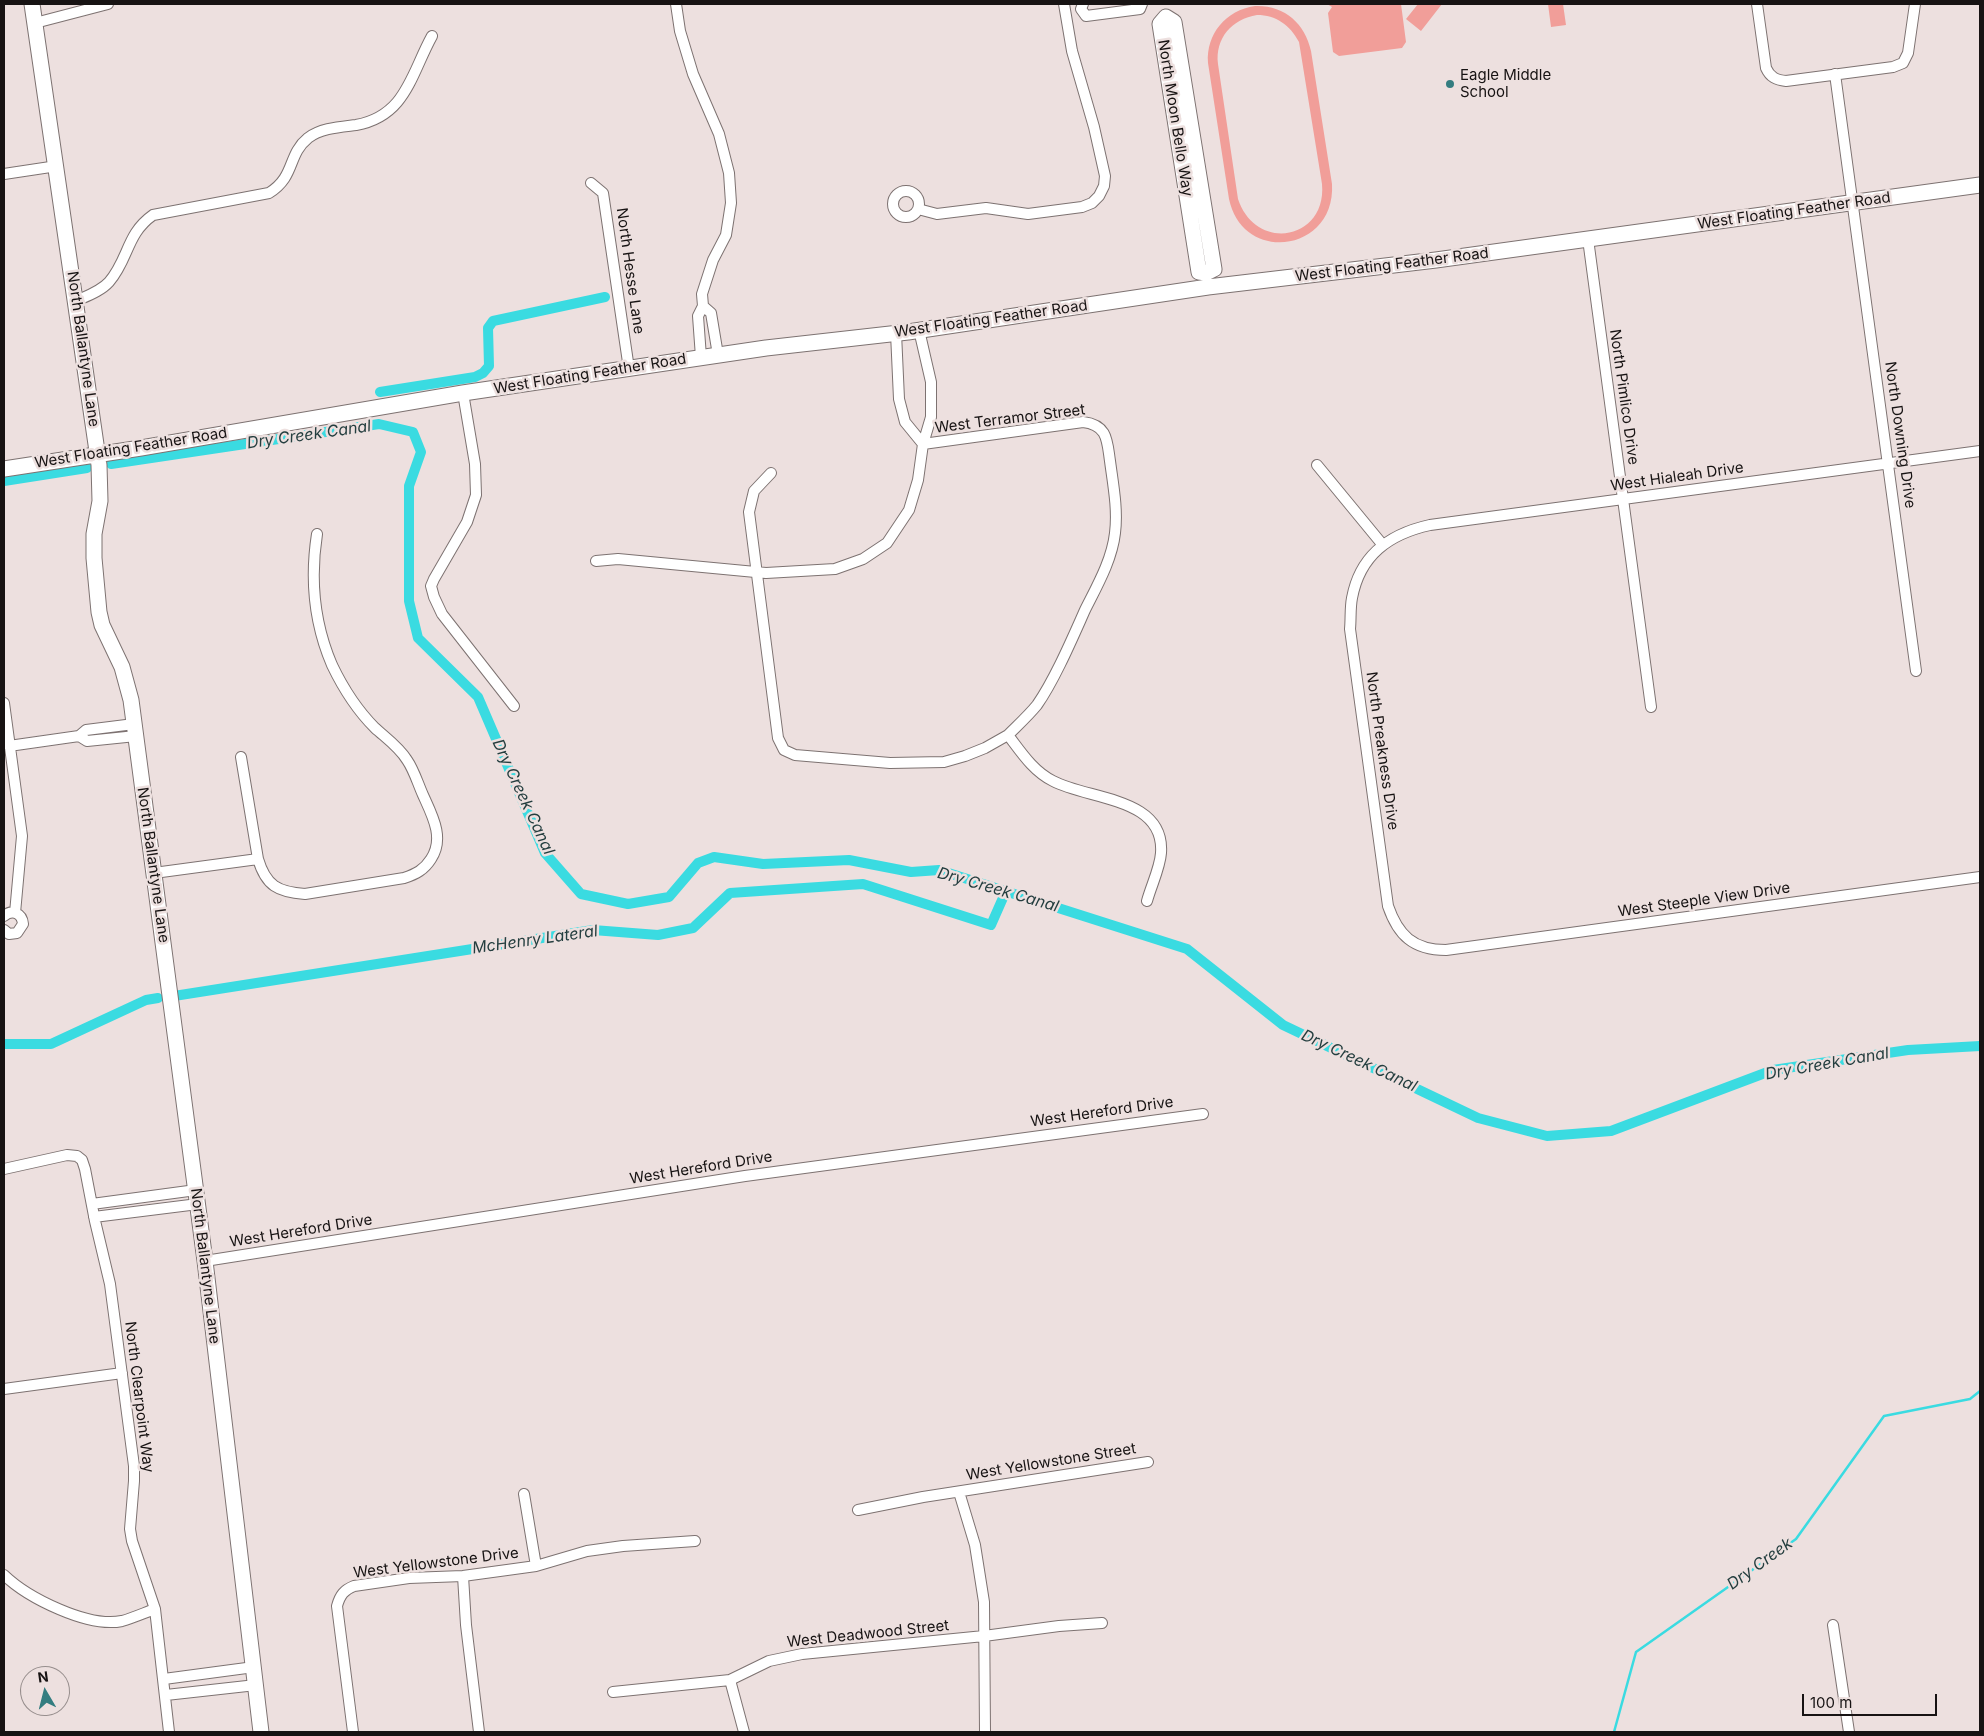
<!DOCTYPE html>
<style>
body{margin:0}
#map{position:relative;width:1984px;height:1736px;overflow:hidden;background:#ede0df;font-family:Inter,sans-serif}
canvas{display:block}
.frame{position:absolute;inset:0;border:5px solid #171313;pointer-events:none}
.north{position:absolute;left:20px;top:1666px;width:50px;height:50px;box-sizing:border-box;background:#ede0df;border:1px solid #978e8d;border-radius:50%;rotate:352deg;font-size:14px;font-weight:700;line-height:20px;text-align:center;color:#171313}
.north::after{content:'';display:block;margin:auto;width:18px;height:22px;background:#347d80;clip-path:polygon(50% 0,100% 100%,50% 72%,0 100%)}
.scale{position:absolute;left:1802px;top:1694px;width:135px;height:22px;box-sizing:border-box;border:2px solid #171313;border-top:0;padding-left:6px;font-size:15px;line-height:18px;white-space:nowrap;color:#171313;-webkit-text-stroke:4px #ede0df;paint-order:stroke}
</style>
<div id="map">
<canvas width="1984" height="1736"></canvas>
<div class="frame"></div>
<div class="north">N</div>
<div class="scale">100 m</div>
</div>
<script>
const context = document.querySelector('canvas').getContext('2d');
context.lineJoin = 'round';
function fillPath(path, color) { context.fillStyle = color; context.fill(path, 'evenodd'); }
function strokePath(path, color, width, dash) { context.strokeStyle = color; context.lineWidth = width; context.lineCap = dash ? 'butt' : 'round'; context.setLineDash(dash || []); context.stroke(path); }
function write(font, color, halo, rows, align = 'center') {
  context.font = font + ' Inter,sans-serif'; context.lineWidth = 5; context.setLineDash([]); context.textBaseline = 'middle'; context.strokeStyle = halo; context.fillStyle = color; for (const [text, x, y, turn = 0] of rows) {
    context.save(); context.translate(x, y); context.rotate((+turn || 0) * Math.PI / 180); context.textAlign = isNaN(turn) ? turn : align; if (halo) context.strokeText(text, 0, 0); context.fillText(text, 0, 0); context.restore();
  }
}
const green = new Path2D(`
 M1327 4H1401L1406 42 1402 48 1339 56 1333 52 1328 13 1332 7Z
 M1418 4H1442L1421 31 1406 19Z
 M1548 4H1563L1566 25 1551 27Z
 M1255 6C1284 5 1305 23 1311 51L1332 184C1336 252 1243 265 1229 199L1208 63C1206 34 1226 10 1255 6ZM1257 15C1276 15 1290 25 1299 42L1322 184C1327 240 1256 253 1238 199L1218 64C1215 38 1232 19 1257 15Z`);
const stream = new Path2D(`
 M1614 1732 1636 1652 1796 1539 1884 1416 1970 1399 1980 1391`);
const canal = new Path2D(`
 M380 392 475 377 483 373 489 366 488 328 493 321 605 297
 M111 464 379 424 413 432 421 452 409 486V601L418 638 478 697 545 853 581 894 628 904 669 897 698 863 714 857 763 864 849 860 911 872 939 870 1187 949 1283 1025 1478 1118 1547 1136 1611 1131 1773 1070 1908 1050 1980 1046
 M4 481 87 468
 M174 996 593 930 658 935 693 928 730 893 863 884 991 925 1006 891
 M4 1044H51L146 1000 158 998`);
const street = new Path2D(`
 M676 4 680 31 693 74 719 134 729 173 731 203 726 235 713 260 702 294 703 306
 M1083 4 1081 9 1086 16 1140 9 1142 4
 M1757 4 1766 68C1770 77 1776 80 1786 81L1893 67 1903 63 1908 53 1915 4
 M35 23 108 4
 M1835 74 1916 671
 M4 174 57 166
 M591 183 603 193 629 369
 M893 204a13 13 0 1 1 26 0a13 13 0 1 1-26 0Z
 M918 209 937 214 986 208 1028 214 1082 207 1092 203 1099 196 1104 186 1105 176 1094 127 1072 51 1064 4
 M1588 239 1651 707
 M76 301C87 296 101 291 109 282 129 259 126 234 153 215L269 193C296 176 287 155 308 138 321 128 340 127 356 125 406 116 411 74 432 36
 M896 333 899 399 905 422 923 444
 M701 357 698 316 703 306 711 313 718 355
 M463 393 475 464 476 495 467 522 434 579 431 586 434 597 442 614 514 706
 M923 444 1083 422C1108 425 1107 441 1110 461 1113 484 1118 509 1115 533 1112 560 1097 586 1085 610 1072 639 1055 679 1037 705 1028 716 1018 725 1008 735
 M1980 451 1430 525C1389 534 1360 555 1352 598 1350 608 1351 619 1350 629L1388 906C1398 935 1413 950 1446 950L1980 877
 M1317 465 1382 544
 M771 473 754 491 749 512 778 738 784 750 795 755 890 763 944 762 965 756 985 748 1008 735C1021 752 1033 771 1053 781 1089 800 1165 797 1161 853 1160 868 1151 886 1147 901
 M596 561 618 559 766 573 835 569 863 559 887 543 909 510 918 480 923 444 931 417V382L919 330
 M4 703 22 836 15 913
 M134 724 86 730 79 736 87 741 136 736
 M9 746 79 736
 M241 757 258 859C266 886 278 892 305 894L404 878C416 874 424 870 431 859 445 838 432 815 423 795 418 784 414 770 407 760 399 747 386 738 375 728 357 710 343 688 332 665 314 623 310 579 317 534
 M154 873 258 859
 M4 916C12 909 22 913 23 924L17 933 9 934 4 930
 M4 1169 67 1155 77 1156 82 1160 85 1169 95 1221 110 1284 134 1466V1481L130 1529 132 1541 155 1609 169 1732
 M92 1204 196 1190
 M94 1217 198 1204
 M205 1261 745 1176 1203 1114
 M4 1389 122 1373
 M959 1492 975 1545 984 1602 985 1732
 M524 1494 536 1566
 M858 1510 923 1497 1148 1462
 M4 1575C28 1598 88 1628 122 1621 133 1618 144 1613 155 1609
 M463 1576 466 1625 479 1732
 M1833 1625 1849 1732
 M164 1679 254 1667
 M730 1680 744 1732
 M613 1692 730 1680 769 1661 802 1654 984 1636 1059 1626 1102 1623
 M166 1695 256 1685
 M353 1732 337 1606C340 1595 344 1590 354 1586L409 1578 463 1576 507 1570 536 1566 587 1551 623 1546 695 1541`);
const secondary = new Path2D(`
 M32 4 99 465 100 501 94 534V558L99 612 102 625 122 667 131 700 205 1261 261 1732
 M1166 17 1174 22 1214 269 1206 273 1199 272 1160 24Z
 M4 469 141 448 463 393 766 348 908 332 1208 287 1436 260 1980 185`);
const markers = [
 [1450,84,5,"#347d80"]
];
const poiNames = [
 ["Eagle Middle",1460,75],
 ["School",1460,92]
];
const streetNames = [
 ["North Moon Bello Way",1175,118,81],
 ["West Floating Feather Road",1794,211,-8],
 ["West Floating Feather Road",1392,265,-7],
 ["North Hesse Lane",630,271,82],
 ["West Floating Feather Road",991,319,-8],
 ["North Ballantyne Lane",83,349,82],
 ["West Floating Feather Road",590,374,-9],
 ["North Pimlico Drive",1624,397,82],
 ["West Terramor Street",1010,419,-7],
 ["North Downing Drive",1900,435,82],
 ["West Floating Feather Road",131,448,-9],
 ["West Hialeah Drive",1677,477,-8],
 ["North Preakness Drive",1382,751,82],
 ["North Ballantyne Lane",153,865,82],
 ["West Steeple View Drive",1704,900,-8],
 ["West Hereford Drive",1102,1112,-8],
 ["West Hereford Drive",701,1168,-9],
 ["West Hereford Drive",301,1231,-9],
 ["North Ballantyne Lane",205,1266,83],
 ["North Clearpoint Way",139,1397,83],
 ["West Yellowstone Street",1051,1462,-9],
 ["West Yellowstone Drive",436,1563,-7],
 ["West Deadwood Street",868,1634,-6]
];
const waterNames = [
 ["Dry Creek Canal",309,435,-8],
 ["Dry Creek Canal",523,797,65],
 ["Dry Creek Canal",998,890,16],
 ["McHenry Lateral",535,940,-8],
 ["Dry Creek Canal",1359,1061,25],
 ["Dry Creek Canal",1827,1064,-10],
 ["Dry Creek",1760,1564,-36]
];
fillPath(green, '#f19e99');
strokePath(stream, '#3adbe1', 2.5);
strokePath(canal, '#3adbe1', 10);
strokePath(street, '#7d7271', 12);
strokePath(secondary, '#7d7271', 17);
strokePath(street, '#fff', 10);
strokePath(secondary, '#fff', 15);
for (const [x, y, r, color] of markers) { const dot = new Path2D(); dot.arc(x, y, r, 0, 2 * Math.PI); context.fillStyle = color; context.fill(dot); strokePath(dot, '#ede0df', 2); }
write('15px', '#171313', '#ede0df', poiNames, 'left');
write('15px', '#171313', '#ede0df', streetNames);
write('italic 16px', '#243e3f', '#ede0df', waterNames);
</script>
